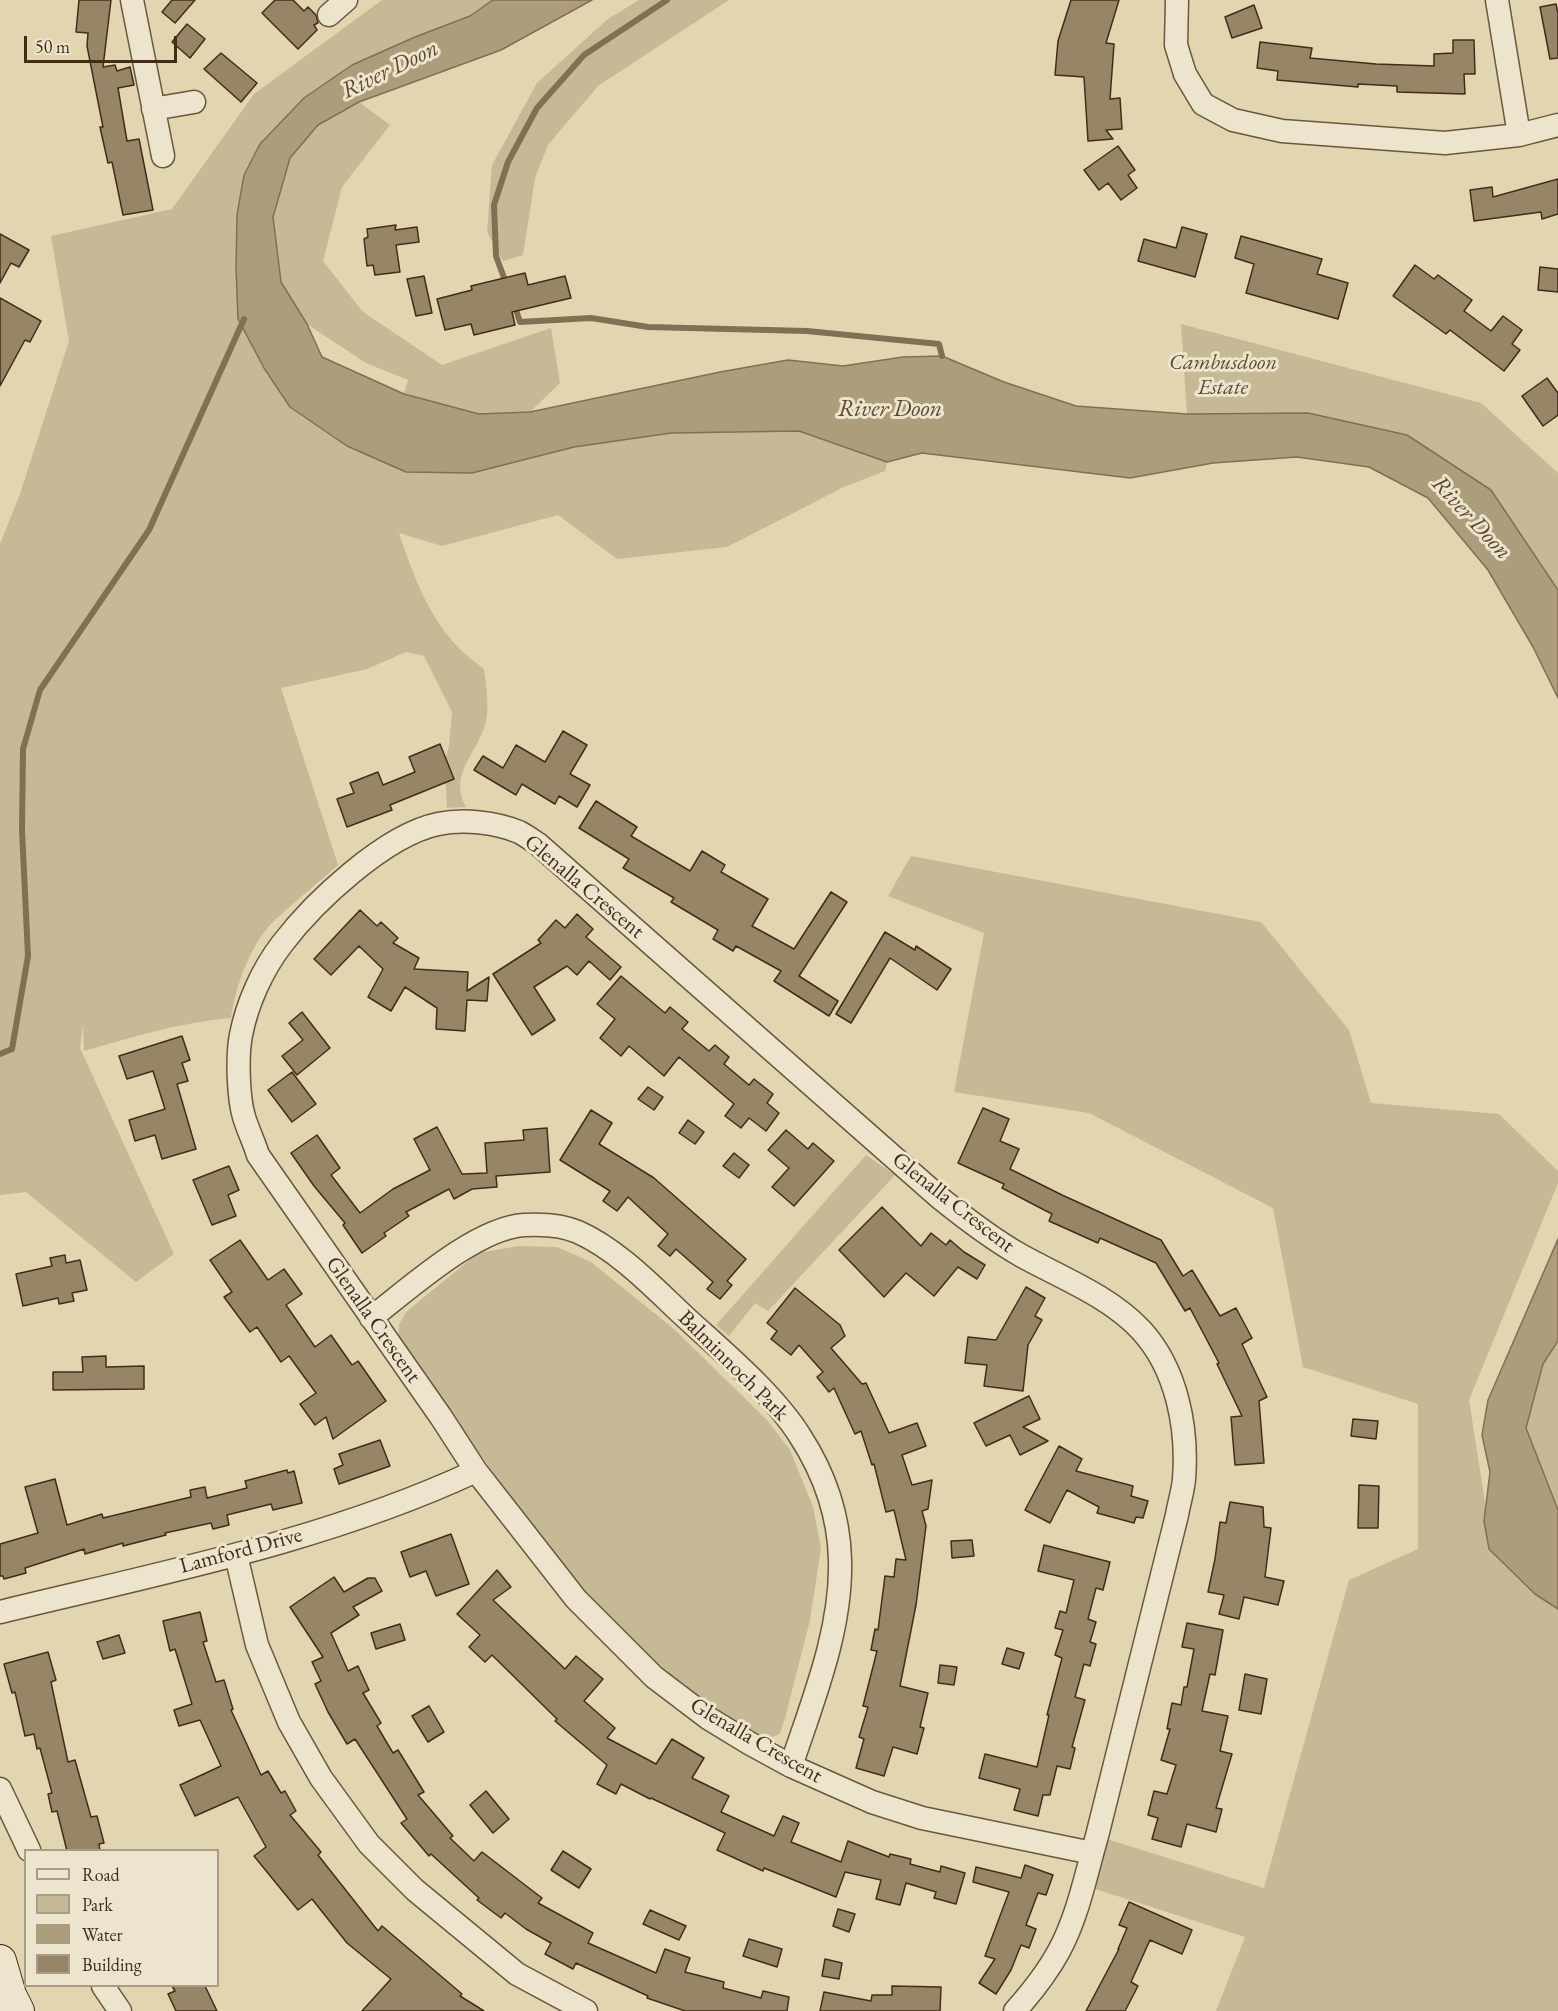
<!DOCTYPE html>
<style>
body{margin:0}
#map{position:relative;width:1558px;height:2011px;overflow:hidden;background:#e1d6b0;font-family:"EB Garamond",serif}
canvas{display:block}
.legend{position:absolute;left:24px;top:1849px;width:195px;height:138px;box-sizing:border-box;background:#ece4cc;border:2px solid #a99b84;margin:0;padding:8px 10px;list-style:none;font-size:18px;color:#442d18}
.legend li{display:flex;align-items:center;gap:12px;height:30px}
.legend b{width:30px;border:2px solid #a99b84}
.scale{position:absolute;left:24px;top:36px;width:153px;height:27px;box-sizing:border-box;border:3px solid #442d18;border-top:0;padding-left:8px;font-size:18px;line-height:21px;white-space:nowrap;color:#442d18;-webkit-text-stroke:4px #ece4cc;paint-order:stroke}
</style>
<div id="map">
<canvas width="1558" height="2011"></canvas>
<ul class="legend">
<li><b style="height:8px;background:#ece4cc"></b>Road</li>
<li><b style="height:16px;background:#c6b996"></b>Park</li>
<li><b style="height:16px;background:#ac9d7c"></b>Water</li>
<li><b style="height:16px;background:#968567"></b>Building</li>
</ul>
<div class="scale">50 m</div>
</div>
<script>
const context = document.querySelector('canvas').getContext('2d');
context.lineJoin = 'round';
function fillPath(path, color) { context.fillStyle = color; context.fill(path, 'evenodd'); }
function strokePath(path, color, width, dash) { context.strokeStyle = color; context.lineWidth = width; context.lineCap = dash ? 'butt' : 'round'; context.setLineDash(dash || []); context.stroke(path); }
function write(font, color, halo, rows, align = 'center') {
  context.font = font + ' "EB Garamond",serif'; context.lineWidth = 6; context.setLineDash([]); context.textBaseline = 'middle'; context.strokeStyle = halo; context.fillStyle = color; for (const [text, x, y, turn = 0] of rows) {
    context.save(); context.translate(x, y); context.rotate((+turn || 0) * Math.PI / 180); context.textAlign = isNaN(turn) ? turn : align; if (halo) context.strokeText(text, 0, 0); context.fillText(text, 0, 0); context.restore();
  }
}
const green = new Path2D(`
 M382 0H493L470 16 415 37 352 65 304 98 260 144 244 175 237 215 236 268 264 368 574 447 671 433 799 431 887 462 885 471 844 487 727 547 617 559 558 515 442 546 399 533C413 574 428 617 459 648 466 656 476 662 484 669 486 687 490 707 485 725 476 755 448 775 466 807L447 808 446 786 443 767 449 746 452 712 424 656 406 652 367 669 281 688 338 865C316 885 292 903 271 924 250 946 235 988 231 1018 181 1022 133 1037 84 1051L83 1023 80 1048 174 1254 136 1282 26 1192 0 1195V544L20 494 69 341 51 236 172 209 254 94Z
 M639 0H729L598 86 548 145 535 178 523 255 503 261 487 232 492 165 537 83 608 19Z
 M359 102 390 125 342 187 323 261 363 312 442 365 551 328 560 383 530 412 479 414 404 394 408 380 366 363 307 324 281 282 273 217 290 158 318 125Z
 M1181 324 1481 403 1558 473V590L1491 490 1308 413 1187 414Z
 M911 856 1261 922 1349 1030 1371 1103 1499 1114 1558 1171V1183L1469 1400 1492 1547 1558 1603V2011H1216L1245 1937 1083 1885 1097 1836 1264 1888 1349 1580 1418 1549V1404L1303 1367 1273 1208 1089 1113 954 1092 984 933 888 896Z
 M866 1155 895 1175 768 1311 755 1303 729 1336 716 1325Z
 M519 1246 557 1247 591 1262 674 1329 768 1421 790 1450 813 1507 821 1548 810 1620 785 1718 780 1733 772 1738 754 1735 682 1698 605 1614 530 1524 398 1339 399 1325 406 1312 478 1253Z
 M1558 1341V1510L1526 1428 1543 1364Z`);
const water = new Path2D(`
 M493 0H592L501 50 359 102 318 125 290 158 273 217 281 282 307 324 322 357 404 394 479 414 530 412 720 372 788 360 843 366 903 357 942 356 1004 382 1076 406 1187 414 1308 413 1407 435 1491 490 1558 590V698L1533 647 1488 570 1428 498 1369 467 1297 457 1213 463 1130 478 922 453 887 462 799 431 671 433 574 447 472 473 406 472 347 446 290 407 264 368 238 319 236 268 237 215 244 175 260 144 304 98 352 65 415 37 470 16Z
 M1558 1239V1341L1543 1364 1526 1428 1558 1510V1609L1535 1594 1489 1549 1484 1521 1490 1472 1482 1435 1488 1400Z`);
const stream = new Path2D(`
 M507 286 496 256 494 205 508 162 537 108 584 55 667 0
 M514 304 520 322 591 318 648 327 807 331 939 344 942 356
 M0 1054 12 1049 28 956 22 830 23 749 40 690 149 530 244 319`);
const building = new Path2D(`
 M79 0H111L103 67 115 65 117 71 130 67 134 85 118 88 127 141 139 139 153 210 123 215 112 162 108 163 100 127H103L87 46 88 33 76 32Z
 M172 0H195L175 23 162 12Z
 M275 0H293L304 11 308 7 316 15 318 23 314 25 317 30 298 49 262 13Z
 M1071 0H1119L1106 43 1114 44 1110 99 1120 98 1122 129 1106 130 1113 139 1088 141 1084 77 1055 75 1058 41Z
 M1556 4 1558 14V58L1550 59 1540 7Z
 M1254 5 1262 28 1232 38 1225 17Z
 M187 24 205 39 190 58 172 42Z
 M1453 40H1474L1475 74H1464L1465 94 1397 92V86L1358 84V87L1277 80 1278 71 1257 68 1260 42 1312 48 1310 58 1376 64 1434 66V54L1453 53Z
 M221 53 257 83 241 102 204 69Z
 M1118 146 1135 170 1128 175 1137 188 1121 200 1108 183 1099 190 1084 170Z
 M1558 179V214L1542 219 1541 212 1474 221 1470 190 1492 187 1493 197Z
 M396 225 395 230 417 227 419 242 396 245 400 272 375 275 373 265 367 266 364 239 368 237 367 229Z
 M1182 227 1207 234 1195 277 1138 261 1144 239 1176 248Z
 M0 234 29 250 19 267 11 263 0 283Z
 M1241 236 1322 259 1317 274 1348 283 1338 319 1246 293 1254 264 1235 258Z
 M1415 265 1434 279 1438 275 1472 300 1464 311 1491 331 1503 316 1522 330 1512 344 1520 350 1504 371 1450 330 1446 334 1393 296Z
 M1540 267 1558 269V292L1538 290Z
 M525 273 528 285 565 276 571 298 512 312 515 325 474 335 471 324 445 330 437 299 472 290 471 286Z
 M424 276 432 313 416 316 407 279Z
 M0 298 41 321 30 342 25 340 0 386Z
 M1547 378 1558 393V415L1543 426 1522 396Z
 M563 731 587 745 570 774 590 785 577 807 559 796 555 804 522 784 516 795 474 770 483 756 503 768 516 745 545 762Z
 M440 744 454 779 390 805 392 810 347 827 337 799 354 793 350 783 378 772 383 785 415 772 409 757Z
 M596 801 637 827 631 836 690 871 702 851 725 865 721 872 768 899 752 926 794 949 831 892 847 902 799 976 838 1001 829 1016 774 981 781 971 736 946 733 951 713 939 718 930 671 902 674 898 623 868 629 859 579 828Z
 M360 910 377 926 381 922 398 938 393 943 419 958 414 969 468 972 467 991 489 977 487 1001 467 1000 465 1031 436 1029 437 1008 405 987 391 1011 368 997 383 969 359 946 331 975 314 959Z
 M577 914 593 929 586 937 621 967 610 980 589 961 577 975 567 966 534 987 555 1020 532 1035 493 974 541 943 538 940 556 920 565 928Z
 M885 932 915 950 916 946 951 969 937 990 890 958 851 1023 836 1014Z
 M621 976 665 1013 670 1007 688 1022 682 1029 709 1051 715 1045 729 1057 724 1064 749 1085 754 1079 773 1094 767 1103 779 1113 766 1131 749 1118 741 1128 725 1116 734 1104 679 1057 664 1076 629 1046 621 1056 600 1038 615 1019 597 1004Z
 M302 1012 330 1048 297 1075 282 1056 303 1040 289 1023Z
 M182 1036 190 1060 182 1063 188 1081 177 1084 196 1149 162 1159 155 1135 135 1141 129 1120 165 1109 153 1071 127 1079 119 1056Z
 M292 1072 316 1104 292 1122 268 1090Z
 M648 1087 663 1097 654 1110 638 1099Z
 M983 1108 1009 1119 1000 1141 1019 1149 1010 1169 1062 1195 1161 1240 1183 1276 1192 1270 1220 1316 1236 1308 1252 1338 1242 1344 1267 1397 1259 1401 1264 1463 1235 1465 1231 1417 1242 1416 1217 1364 1219 1363 1190 1308 1185 1311 1156 1263 1100 1238 1098 1243 1049 1221 1052 1214 1002 1188 1004 1184 958 1163Z
 M591 1110 612 1123 599 1144 654 1178 746 1259 727 1281 732 1285 720 1299 707 1289 713 1282 676 1249 670 1256 658 1246 668 1234 628 1197 617 1211 603 1201 610 1191 560 1160Z
 M688 1120 704 1132 695 1144 679 1133Z
 M437 1127 462 1174 487 1173 485 1143 524 1140 523 1130 547 1128 550 1172 496 1176 497 1187 472 1189 454 1199 449 1189 406 1212 409 1216 384 1233 386 1236 362 1253 343 1225 345 1223 314 1186 291 1153 317 1135 340 1168 331 1175 360 1213 393 1189 430 1170 414 1139Z
 M786 1130 808 1149 813 1143 834 1161 794 1206 772 1187 789 1168 768 1150Z
 M734 1153 749 1165 739 1178 723 1166Z
 M229 1166 239 1190 228 1195 236 1216 212 1225 193 1180Z
 M882 1207 921 1246 931 1233 946 1245 950 1240 964 1252 985 1265 977 1279 958 1267 934 1296 906 1273 884 1297 839 1250Z
 M240 1240 268 1280 284 1269 302 1294 286 1305 315 1347 331 1335 352 1365 358 1361 386 1401 333 1439 326 1417 315 1425 300 1404 316 1393 289 1356 281 1362 257 1327 250 1332 224 1297 232 1292 210 1260Z
 M65 1255 66 1263 80 1260 87 1290 72 1293 74 1301 59 1304 58 1298 23 1306 16 1274 52 1266 50 1258Z
 M1026 1287 1045 1298 1035 1316 1042 1320 1028 1345 1023 1391 984 1386 987 1365 965 1363 968 1337 996 1340Z
 M795 1288 840 1325 845 1336 831 1348 862 1384 866 1383 889 1433 917 1423 926 1446 902 1455 912 1485 932 1480 928 1509 922 1511 926 1526 916 1605 900 1686 928 1693 920 1727 924 1728 917 1754 893 1747 884 1776 856 1768 864 1739 859 1737 868 1707 863 1706 877 1651 871 1650 875 1629 878 1630 885 1576 894 1577 896 1559 906 1560 894 1510 886 1512 874 1464 872 1465 861 1431 855 1434 834 1388 829 1392 817 1377 823 1372 799 1345 791 1355 771 1339 777 1331 767 1323Z
 M106 1356V1367L144 1366V1389L53 1390V1372H83L82 1357Z
 M1029 1396 1040 1419 1023 1427 1048 1441 1020 1455 1010 1435 986 1446 974 1423Z
 M1353 1419 1378 1421 1376 1439 1351 1436Z
 M380 1440 390 1466 339 1484 334 1469 343 1465 339 1454Z
 M1059 1446 1082 1459 1076 1471 1133 1486 1131 1496 1148 1501 1143 1518 1136 1517 1134 1523 1097 1513 1099 1507 1067 1490 1050 1523 1025 1510Z
 M287 1470 288 1473 294 1471 302 1503 273 1510 271 1504 227 1515 229 1525 213 1529 211 1523 165 1533 166 1535 123 1546V1543L85 1554 84 1549 25 1568 26 1573 4 1579 3 1576H0V1544L38 1533 25 1487 55 1479 67 1525 102 1514 103 1518 191 1497 190 1490 205 1487 207 1498 247 1488 245 1481Z
 M1359 1485 1379 1486 1378 1528H1358Z
 M1230 1502 1263 1507 1264 1527 1271 1528 1265 1577 1284 1581 1278 1605 1244 1597 1239 1619 1219 1614 1224 1595 1208 1592 1215 1559 1220 1522 1226 1523Z
 M451 1534 469 1584 436 1596 426 1571 410 1577 401 1552Z
 M972 1540 974 1556 952 1558 951 1541Z
 M1044 1545 1110 1562 1103 1590 1096 1588 1088 1619 1096 1622 1090 1642 1096 1644 1090 1666 1084 1664 1075 1697 1085 1700 1072 1747 1075 1748 1070 1769 1057 1766 1050 1795H1043L1038 1816 1014 1810 1020 1789 979 1778 985 1754 1037 1767 1049 1715H1047L1062 1658 1055 1655 1063 1630 1055 1628 1060 1611 1066 1613 1074 1580 1038 1571Z
 M497 1570 511 1587 493 1600 565 1669 576 1656 603 1679 584 1701 615 1728 607 1738 656 1764 672 1739 704 1758 692 1778 729 1796 721 1812 774 1836 783 1816 799 1823 791 1842 841 1862 848 1841 889 1857 890 1854 911 1859 910 1864 940 1872 941 1866 965 1873 956 1904 934 1898 936 1892 906 1883 900 1905 876 1899 881 1880 845 1872 836 1897 764 1868 763 1871 717 1850 725 1833 651 1798 650 1799 621 1784 616 1794 597 1784 607 1765 555 1721 557 1719 492 1655 485 1662 469 1647 480 1635 457 1614Z
 M334 1577 344 1592 368 1578H375L382 1591 353 1607 359 1615 331 1633 348 1671 358 1666 369 1690 363 1693 381 1723 377 1726 393 1753 398 1750 424 1792 418 1795 453 1836 450 1838 474 1861 482 1852 542 1898 538 1903 593 1933 588 1943 656 1973 665 1949 690 1958 685 1972 724 1982 723 1988 761 1998 763 1991 789 1997 787 2011H685L647 1998 648 1996 576 1963 573 1969 545 1954 551 1943 526 1929 505 1913 501 1918 477 1900 479 1898 431 1854 429 1856 401 1823 407 1819 355 1739 347 1744 328 1712 315 1684 321 1681 312 1662 323 1657 290 1607Z
 M200 1612 207 1641 203 1642 216 1682 224 1680 233 1709 231 1710 261 1775 268 1771 281 1793 285 1791 296 1811 290 1815 321 1852 318 1855 378 1931 382 1926 462 1994 460 1996 484 2011H362L391 1979 347 1943 312 1899 298 1910 254 1856 266 1847 238 1797 195 1816 180 1785 221 1766 200 1720 179 1726 174 1710 192 1704 175 1649 170 1651 163 1621Z
 M1187 1623 1223 1630 1215 1675 1210 1674 1202 1711 1228 1716 1220 1751 1232 1754 1216 1808 1222 1809 1216 1832 1187 1824 1181 1847 1152 1839 1158 1818 1148 1815 1154 1791 1167 1794 1176 1765 1161 1760 1170 1729H1167L1172 1703 1181 1705 1184 1687H1187L1194 1649 1182 1647Z
 M400 1624 405 1640 376 1649 371 1633Z
 M119 1635 125 1653 103 1659 97 1642Z
 M1007 1648 1024 1653 1019 1669 1002 1664Z
 M48 1652 56 1680 51 1682 68 1762 75 1760 91 1817 97 1816 104 1843 99 1844 100 1851H67L57 1811 52 1812 48 1794 52 1793 40 1748 37 1749 34 1734 25 1736 15 1692 12 1693 4 1664Z
 M940 1665 957 1667 954 1685 938 1683Z
 M1245 1674 1267 1679 1261 1714 1239 1710Z
 M429 1706 444 1732 428 1742 412 1716Z
 M486 1791 509 1819 493 1833 470 1805Z
 M563 1851 591 1869 579 1888 551 1870Z
 M1025 1865 1053 1875 1046 1895 1038 1893 1026 1925 1036 1929 1029 1948 1021 1945 1011 1970 996 1994 979 1983 995 1959 985 1956 1009 1892 973 1882 976 1867 1021 1878Z
 M1129 1902 1192 1930 1182 1954 1150 1940 1131 1982 1138 1986 1125 2011H1086L1119 1949H1118L1127 1928 1119 1925Z
 M838 1909 855 1914 849 1932 833 1926Z
 M650 1910 686 1926 679 1940 643 1924Z
 M749 1939 782 1949 777 1967 743 1956Z
 M825 1959 842 1963 839 1979 822 1976Z
 M172 1986H205L217 2011H176L168 1994 175 1991Z
 M892 1986 941 1987 940 2011H820L824 1992 871 2001 872 1995H892Z`);
const street = new Path2D(`
 M132 0 163 156
 M1177 0 1176 45 1185 74 1203 104 1233 120 1282 131 1445 143 1519 135 1558 125
 M1497 0 1519 135
 M329 15 346 0
 M153 109 194 102
 M371 1318C410 1288 476 1228 524 1225 541 1224 562 1225 578 1232 618 1250 652 1286 684 1316 722 1351 773 1393 800 1436 824 1473 839 1516 840 1560 842 1630 813 1700 791 1766
 M236 1555 257 1645 289 1722 321 1778 369 1844 415 1890 517 1974 586 2011
 M0 1612C160 1573 326 1541 476 1471
 M0 1789 29 1850
 M103 1986 120 2011
 M1015 2011C1032 1992 1047 1973 1059 1951 1078 1916 1086 1874 1097 1836L1177 1515C1179 1503 1183 1491 1184 1479 1188 1428 1177 1369 1141 1330 1109 1296 1062 1278 1022 1256 992 1239 966 1219 940 1198L538 844C532 840 525 835 519 832 495 822 463 819 438 824 385 835 314 902 282 944 262 970 247 1004 241 1035 237 1055 238 1097 244 1117 248 1130 254 1142 258 1155L441 1417 476 1471 576 1599 654 1677 708 1718 749 1743 791 1766 872 1802 922 1818 1092 1853`);
const secondary = new Path2D(`
 M0 1961 10 1995 18 2011`);
const parkNames = [
 ["Cambusdoon",1223,363],
 ["Estate",1223,388]
];
const streetNames = [
 ["Glenalla Crescent",584,887,40],
 ["Glenalla Crescent",953,1203,38],
 ["Glenalla Crescent",373,1320,55],
 ["Balminnoch Park",733,1366,45],
 ["Lamford Drive",241,1551,-15],
 ["Glenalla Crescent",756,1741,30]
];
const waterNames = [
 ["River Doon",390,70,-26],
 ["River Doon",890,409],
 ["River Doon",1471,518,47]
];
fillPath(green, '#c6b996');
fillPath(water, '#ac9d7c');
strokePath(water, '#827054', 1.5);
strokePath(stream, '#827054', 6);
fillPath(building, '#968567');
strokePath(building, '#442d18', 1.5);
strokePath(street, '#6b573e', 25);
strokePath(secondary, '#442d18', 34);
strokePath(street, '#ece4cc', 22);
strokePath(secondary, '#ece4cc', 32);
write('italic 22px', '#5e4931', '#ece4cc', parkNames);
write('22px', '#442d18', '#ece4cc', streetNames);
write('italic 24px', '#5e4931', '#ece4cc', waterNames);
</script>
